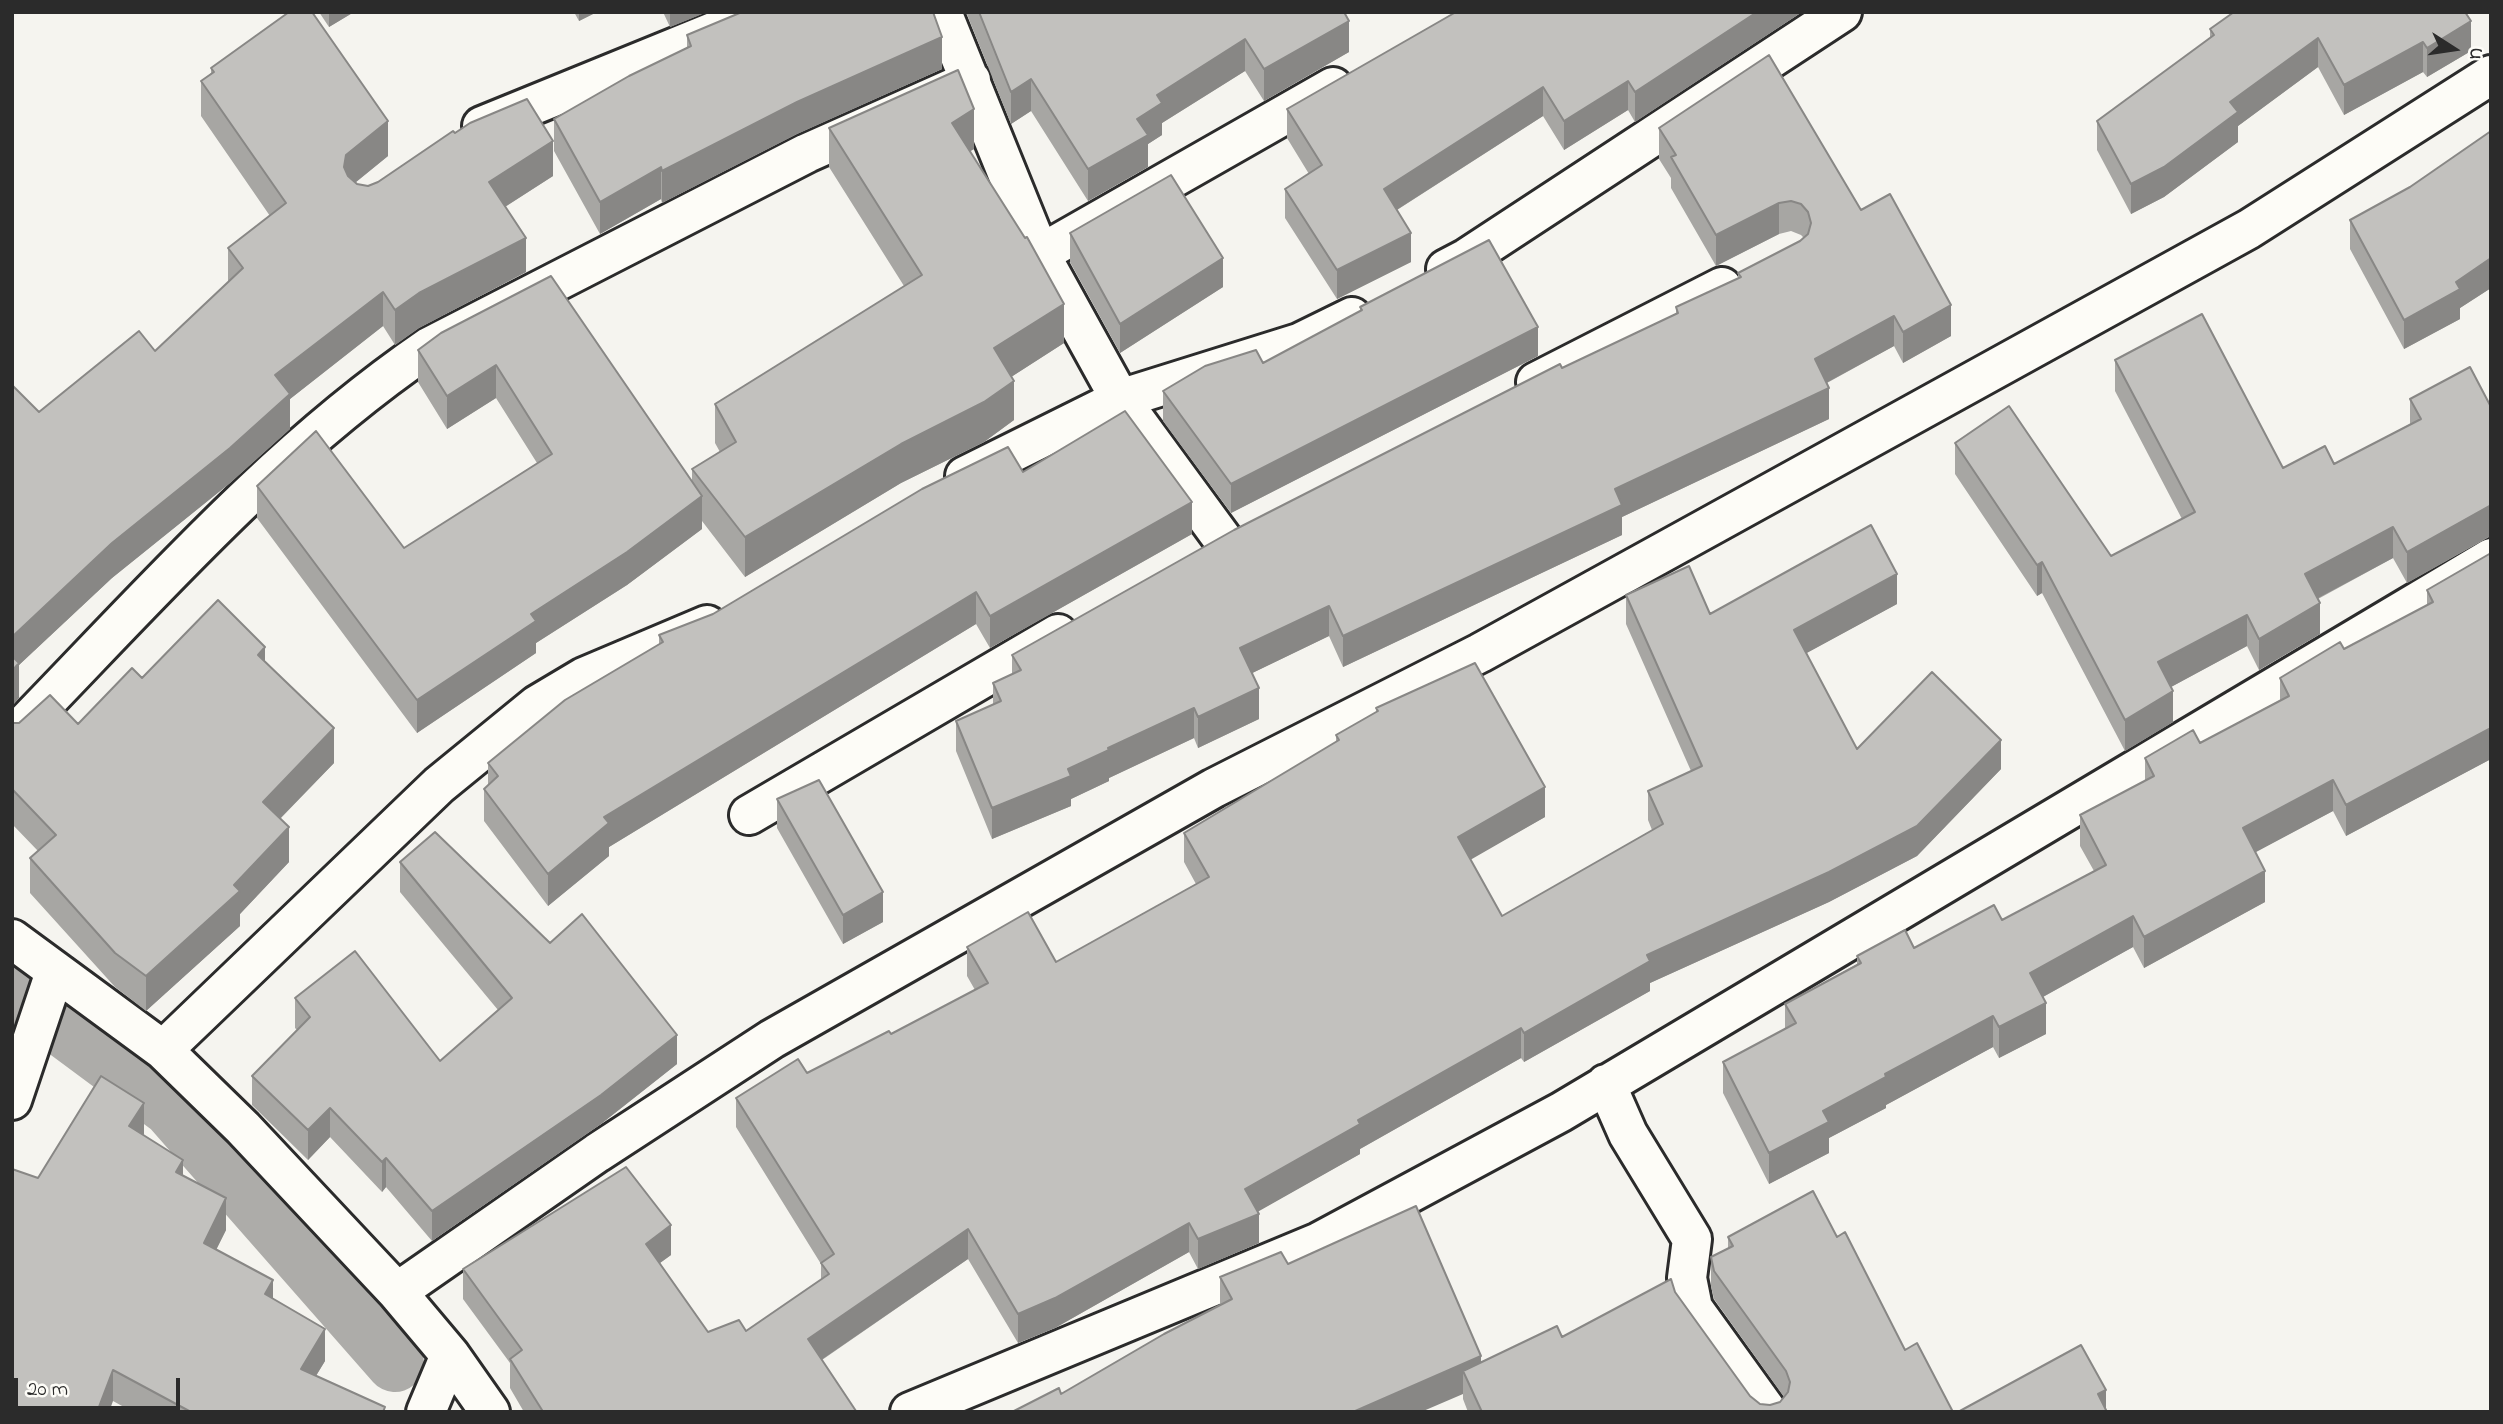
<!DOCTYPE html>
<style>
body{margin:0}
#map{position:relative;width:2503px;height:1424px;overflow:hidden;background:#f5f4ef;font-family:"Indie Flower",sans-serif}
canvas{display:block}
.frame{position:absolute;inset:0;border:14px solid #2b2b2b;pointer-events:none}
.north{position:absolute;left:2419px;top:14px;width:70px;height:70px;-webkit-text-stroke:5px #fdfcf7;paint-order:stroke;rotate:102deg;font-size:19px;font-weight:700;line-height:28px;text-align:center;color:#2b2b2b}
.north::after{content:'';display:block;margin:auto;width:24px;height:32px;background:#2b2b2b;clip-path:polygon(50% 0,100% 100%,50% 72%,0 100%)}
.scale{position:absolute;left:14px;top:1378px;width:166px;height:32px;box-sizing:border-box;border:4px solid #2b2b2b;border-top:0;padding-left:9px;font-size:21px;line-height:24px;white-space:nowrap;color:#2b2b2b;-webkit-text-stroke:5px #fdfcf7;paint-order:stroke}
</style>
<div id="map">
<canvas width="2503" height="1424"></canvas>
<div class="frame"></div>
<div class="north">U</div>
<div class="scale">20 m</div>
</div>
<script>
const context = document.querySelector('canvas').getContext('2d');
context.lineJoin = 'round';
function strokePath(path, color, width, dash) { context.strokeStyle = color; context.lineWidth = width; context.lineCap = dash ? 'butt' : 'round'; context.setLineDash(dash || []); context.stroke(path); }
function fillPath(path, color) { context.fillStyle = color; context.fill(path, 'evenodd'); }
const canal = new Path2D(`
 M12 990 171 1108 395 1363`);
const street = new Path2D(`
 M942 12 1040 254 1120 399 1224 541
 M482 126 762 12
 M1040 254 1333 87
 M1446 269 1467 258 1842 12
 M1536 382 1722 287
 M965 476 1120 399 1299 343 1352 317
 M12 737C145 601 271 455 429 347L807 153 971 80
 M749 815 1058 634
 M12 939 163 1050 243 1128 397 1292 450 1355 490 1412
 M163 1050 439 785 537 705 584 677 707 625
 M1606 1084 1628 1134 1692 1239 1687 1278 1693 1308 1768 1412
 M12 1100 55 972
 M397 1292 597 1153 772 1039 1214 788 1480 653 2249 229 2491 75
 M426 1412 450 1355
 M910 1412 1319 1242 1561 1112 2491 558`);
const wall = new Path2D(`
 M319 12H354L329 27Z
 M574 12H597L579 21Z
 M663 12H707L670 27Z
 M966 12H1344L1349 52 1264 101 1245 71 1162 123V135L1148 144V167L1088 201 1031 111 1011 124Z
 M1456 12H1802L1635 122 1628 110 1564 150 1543 116 1397 210 1411 262 1337 299 1285 218V189L1309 174 1287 138V109Z
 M2234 12 2471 51 2427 77 2423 72 2344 115 2318 67 2238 126V142L2164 197 2131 214 2097 150V121L2210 38V29Z
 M687 35 942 69 797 134 662 203 661 199 600 234 554 151V119L687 49Z
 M211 68 388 156 355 183 357 184 368 186 378 182 455 133 553 176 505 207 526 272 419 328 395 345 383 326 290 399V429L230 483 112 578 19 665V698L12 706V385L39 412 155 351 228 282V248L270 216 201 116V81L211 73Z
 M829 128 974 149 970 151 1064 343 1011 377 1014 420 984 442 901 483 745 577 702 521V529L627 585 536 643V653L417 733 257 518V486L404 548 537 463 496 398 447 429 418 382V350L441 333 692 482V469L720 452 715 443V404L904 286 829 167Z
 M1659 128 1861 210 1951 336 1903 363 1894 346 1827 383 1829 419 1622 517V535L1343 667 1329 636 1252 673 1259 719 1198 748 1194 738 1109 778V781L1071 799V806L992 839 956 751V721L993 705V683L1012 674V655L1562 368 1676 314V307L1738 278V273L1800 241 1804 238 1801 235 1791 231 1779 234 1716 266 1671 188V178L1659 159Z
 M2491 131V288L2460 308V319L2404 349 2350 249V220L2410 187Z
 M1070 233 1223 287 1120 353 1070 262Z
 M1360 307 1538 356 1231 513 1163 421V391L1263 363 1360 311Z
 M2115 360 2283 468 2334 464 2410 424V399L2491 407V536L2407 583 2393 558 2318 599 2320 634 2259 670 2247 646 2171 687 2173 722 2125 751 2042 593 2037 596 1955 474V443L2111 556 2182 519 2115 391Z
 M1023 472 1192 534 990 648 976 624 609 847V856L548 906 484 821V789L488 785V763L659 644V635L713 614Z
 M2491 553V759L2346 836 2333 811 2255 852 2265 902 2144 968 2133 947 2043 997 2046 1034 1999 1058 1993 1047 1886 1105V1108L1829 1138V1153L1769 1184 1723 1093V1062L1785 1029V1004L1857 964V956L1914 948 2002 920 2094 871 2080 846V815L2145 781V758L2200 743 2280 700V678L2344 649 2427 605V590Z
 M1626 595 1710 614 1897 604 1806 653 1857 749 2001 769 1917 856 1829 902 1650 983V991L1524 1062 1521 1058 1360 1149V1154L1258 1211 1259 1243 1198 1269 1189 1252 1055 1328 1018 1343 968 1259 822 1360 856 1412H524L510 1388V1363L463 1299V1269L671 1255 660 1263 708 1332 746 1331 821 1280V1264L736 1127V1098L807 1073 891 1034 975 990 967 976V947L1056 962 1196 884 1184 862V833L1336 742V735L1376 712V708L1545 817 1470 859 1502 916 1652 830 1648 820V791L1691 771 1626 624Z
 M265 662 334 763 281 818 289 862 240 914V926L146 1011 115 987 30 893V858L38 851 12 824V723L78 724 142 678Z
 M777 799 883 922 843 944 777 828Z
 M400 862 677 1064 601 1124 432 1241 386 1187 382 1192 330 1137 308 1160 252 1105V1076L297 1030 295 1028V998L440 1061 498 1010 400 892Z
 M143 1135 183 1176 226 1230 216 1250 273 1298 325 1361 316 1376 385 1412H133L113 1401 38 1178Z
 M1728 1237H1837L1905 1350 1953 1412H1468L1463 1399V1394H1061L1220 1305V1277L1288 1264 1481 1362 1562 1337 1675 1292 1750 1396 1760 1404 1770 1405 1780 1402 1784 1397 1714 1299 1711 1286V1257L1728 1248Z`);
const shadedWall = new Path2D(`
 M12 12H15L14 13V38L12 39Z
 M329 12H354L329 27Z
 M579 12H597L579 21Z
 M670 12H707L670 27Z
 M1757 12H1802L1635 122V92Z
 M1349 21V52L1264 101V69Z
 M2471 21V51L2427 77V48Z
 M942 37V69L797 134 662 203V171L797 102Z
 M2318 38V67L2238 126V142L2164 197 2131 214V184L2230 102Z
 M1245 39V71L1162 123V135L1148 144V167L1088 201V169L1137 119 1157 95Z
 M2423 42V72L2344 115V85Z
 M1031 79V111L1011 124V92Z
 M1628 81V110L1564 150V121Z
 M1543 87V116L1384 218V189Z
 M974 109V149L952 162V123Z
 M388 121V156L346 190 344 167 346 155Z
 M553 141V176L489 217V182Z
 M661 167V199L600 234V202Z
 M1779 203V234L1716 266V235Z
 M1411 233V262L1337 299V270Z
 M526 238V272L419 328 395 345V310L419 293Z
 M1223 258V287L1120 353V324Z
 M2491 258V288L2460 308V319L2404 349V320L2456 282Z
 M383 292V326L290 399V429L230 483 112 578 19 665V698L12 706V637L112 543 275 375Z
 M1064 304V343L994 388V348Z
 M1951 305V336L1903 363V332Z
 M1894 316V346L1815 389V359Z
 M1538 327V356L1231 513V484Z
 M496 365V398L447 429V396Z
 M1014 381V420L984 442 901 483 745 577V537L901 444Z
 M1829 388V419L1622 517V535L1343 667V636L1615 489Z
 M702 496V529L627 585 536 643V653L417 733V700L531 614Z
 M1192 502V534L990 648V616Z
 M2490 505V536L2407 583V552Z
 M2393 527V558L2305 605V574Z
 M2042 562V593L2037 596V565Z
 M1897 574V604L1794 660V630Z
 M976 592V624L609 847V856L548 906V874L604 817Z
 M2320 603V634L2259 670V639Z
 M1329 606V636L1240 679V648Z
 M2247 615V646L2158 694V662Z
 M265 647V682L258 655Z
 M1259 688V719L1198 748V717Z
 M2173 691V722L2125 751V720Z
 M1194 708V738L1109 778V781L1071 799V806L992 839V808L1068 769 1108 748Z
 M334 728V763L263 836V802Z
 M2491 728V759L2346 836V805Z
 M2001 740V769L1917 856 1829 902 1650 983V991L1524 1062V1033L1647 955Z
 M2333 780V811L2243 859V828Z
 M1545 787V817L1458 867V837Z
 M289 827V862L240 914V926L146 1011V976Z
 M2265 871V902L2144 968V937Z
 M883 892V922L843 944V915Z
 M2133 916V947L2030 1004V973Z
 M2046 1003V1034L1999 1058V1027Z
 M1993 1016V1047L1886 1105V1108L1829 1138V1153L1769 1184V1153L1823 1111 1885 1074Z
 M1521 1028V1058L1360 1149V1154L1245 1219V1189L1358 1120Z
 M677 1035V1064L601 1124 432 1241V1211Z
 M144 1103V1134L129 1157V1126Z
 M330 1108V1137L308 1160V1130Z
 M386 1158V1187L382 1192V1162Z
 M183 1160V1191L176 1172Z
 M226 1198V1230L204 1274V1243Z
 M1259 1214V1243L1198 1269V1239Z
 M1189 1223V1252L1055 1328 1018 1343V1314Z
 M671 1225V1255L646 1273V1244Z
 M968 1229V1259L808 1369V1339Z
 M273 1280V1312L265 1294Z
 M325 1329V1361L301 1400V1369Z
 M1481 1356V1386L1463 1371V1394L1421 1412H1353Z
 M113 1370V1401L109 1412H97Z
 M2106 1390V1412L2098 1394Z`);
const building = new Path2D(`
 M289 12H312L388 121 346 155 344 167 348 176 357 184 368 186 378 182 453 131 455 133 470 123 527 99 553 141 489 182 526 238 419 293 395 310 383 292 275 375 290 394 230 448 112 543 12 637V385L39 412 139 331 155 351 243 268 228 248 286 203 201 81 214 72 211 68Z
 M742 12H933L942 37 797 102 662 171 661 167 600 202 554 119 629 76 691 46 687 35Z
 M979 12H1344L1349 21 1264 69 1245 39 1157 95 1162 103 1137 119 1148 135 1088 169 1031 79 1011 92Z
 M1456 12H1757L1635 92 1628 81 1564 121 1543 87 1384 189 1411 233 1337 270 1285 189 1322 165 1287 109Z
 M2234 12H2465L2471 21 2427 48 2423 42 2344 85 2318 38 2230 102 2238 112 2164 167 2131 184 2097 121 2214 35 2210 29Z
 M1769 55 1861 210 1890 194 1951 305 1903 332 1894 316 1815 359 1829 388 1615 489 1622 505 1343 636 1329 606 1240 648 1259 688 1198 717 1194 708 1108 748 1109 750 1068 769 1071 776 992 808 956 721 1001 701 993 683 1021 670 1012 655 1234 530 1560 364 1562 368 1678 313 1676 307 1741 277 1738 273 1800 241 1808 234 1811 223 1808 212 1801 204 1791 201 1779 203 1716 235 1671 157 1676 155 1659 128Z
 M958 70 974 109 952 123 1025 238 1027 237 1064 304 994 348 1014 381 984 402 901 444 745 537 692 469 736 442 715 404 922 275 829 128Z
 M2491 131V258L2456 282 2460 289 2404 320 2350 220 2410 187Z
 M1171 175 1223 258 1120 324 1070 233Z
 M1489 240 1538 327 1231 484 1163 391 1205 366 1256 350 1263 363 1362 310 1360 307Z
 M551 276 702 496 627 552 531 614 536 621 417 700 257 486 316 431 404 548 552 454 496 365 447 396 418 350 441 333Z
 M2202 314 2283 468 2325 446 2334 464 2421 419 2410 399 2470 367 2491 407V505L2407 552 2393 527 2305 574 2320 603 2259 639 2247 615 2158 662 2173 691 2125 720 2042 562 2037 565 1955 443 2009 406 2111 556 2195 512 2115 360Z
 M1125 411 1192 502 990 616 976 592 604 817 609 823 548 874 484 789 498 776 488 763 565 700 663 642 659 635 713 614 922 489 1008 447 1023 472Z
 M1871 525 1897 574 1794 630 1857 749 1932 672 2001 740 1917 826 1829 872 1647 955 1650 961 1524 1033 1521 1028 1358 1120 1360 1124 1245 1189 1259 1214 1198 1239 1189 1223 1055 1298 1018 1314 968 1229 808 1339 856 1411 855 1412H543L542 1410 510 1359 522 1350 463 1269 626 1167 671 1225 646 1244 708 1332 739 1320 746 1331 829 1274 821 1263 834 1254 736 1098 798 1059 807 1073 889 1031 891 1034 988 983 967 947 1028 912 1056 962 1209 877 1184 833 1339 740 1336 735 1378 711 1376 708 1475 663 1545 787 1458 837 1502 916 1663 824 1648 791 1702 766 1626 595 1689 566 1710 614Z
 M2491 553V728L2346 805 2333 780 2243 828 2265 871 2144 937 2133 916 2030 973 2046 1003 1999 1027 1993 1016 1885 1074 1886 1077 1823 1111 1829 1122 1769 1153 1723 1062 1796 1023 1785 1004 1861 963 1857 956 1905 930 1914 948 1994 905 2002 920 2106 865 2080 815 2154 776 2145 758 2193 730 2200 743 2289 696 2280 678 2340 642 2344 649 2433 602 2427 590Z
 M218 600 265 647 258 655 334 728 263 802 289 827 234 885 240 891 146 976 115 953 30 858 56 835 12 789V723H19L50 695 78 724 132 668 142 678Z
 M12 656 19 663 12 671Z
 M819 780 883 892 843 915 777 799Z
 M435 832 550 943 582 914 677 1035 601 1095 432 1211 386 1158 382 1162 330 1108 308 1130 252 1076 310 1017 295 998 355 951 440 1061 512 998 400 862Z
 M101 1076 144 1103 129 1126 183 1160 176 1172 226 1198 204 1243 273 1280 265 1294 325 1329 301 1369 385 1407 383 1412H191L113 1370 97 1412H12V1169L38 1178Z
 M1813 1191 1837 1237 1845 1232 1905 1350 1917 1343 1953 1412H1482L1463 1371 1557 1326 1562 1337 1671 1279 1675 1292 1750 1396 1760 1404 1770 1405 1780 1402 1788 1392 1790 1382 1786 1371 1714 1271 1711 1257 1733 1246 1728 1237Z
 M1416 1206 1481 1356 1353 1412H1012L1059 1388 1061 1394 1164 1334 1232 1299 1220 1277 1281 1252 1288 1264Z
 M2081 1345 2106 1390 2098 1394 2107 1412H1958Z`);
strokePath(canal, '#adaca9', 58);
strokePath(street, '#2b2b2b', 44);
strokePath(street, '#fdfcf7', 38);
fillPath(wall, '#a7a6a3');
fillPath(shadedWall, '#888785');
fillPath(building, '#c2c1be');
strokePath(building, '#888785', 2);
</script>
